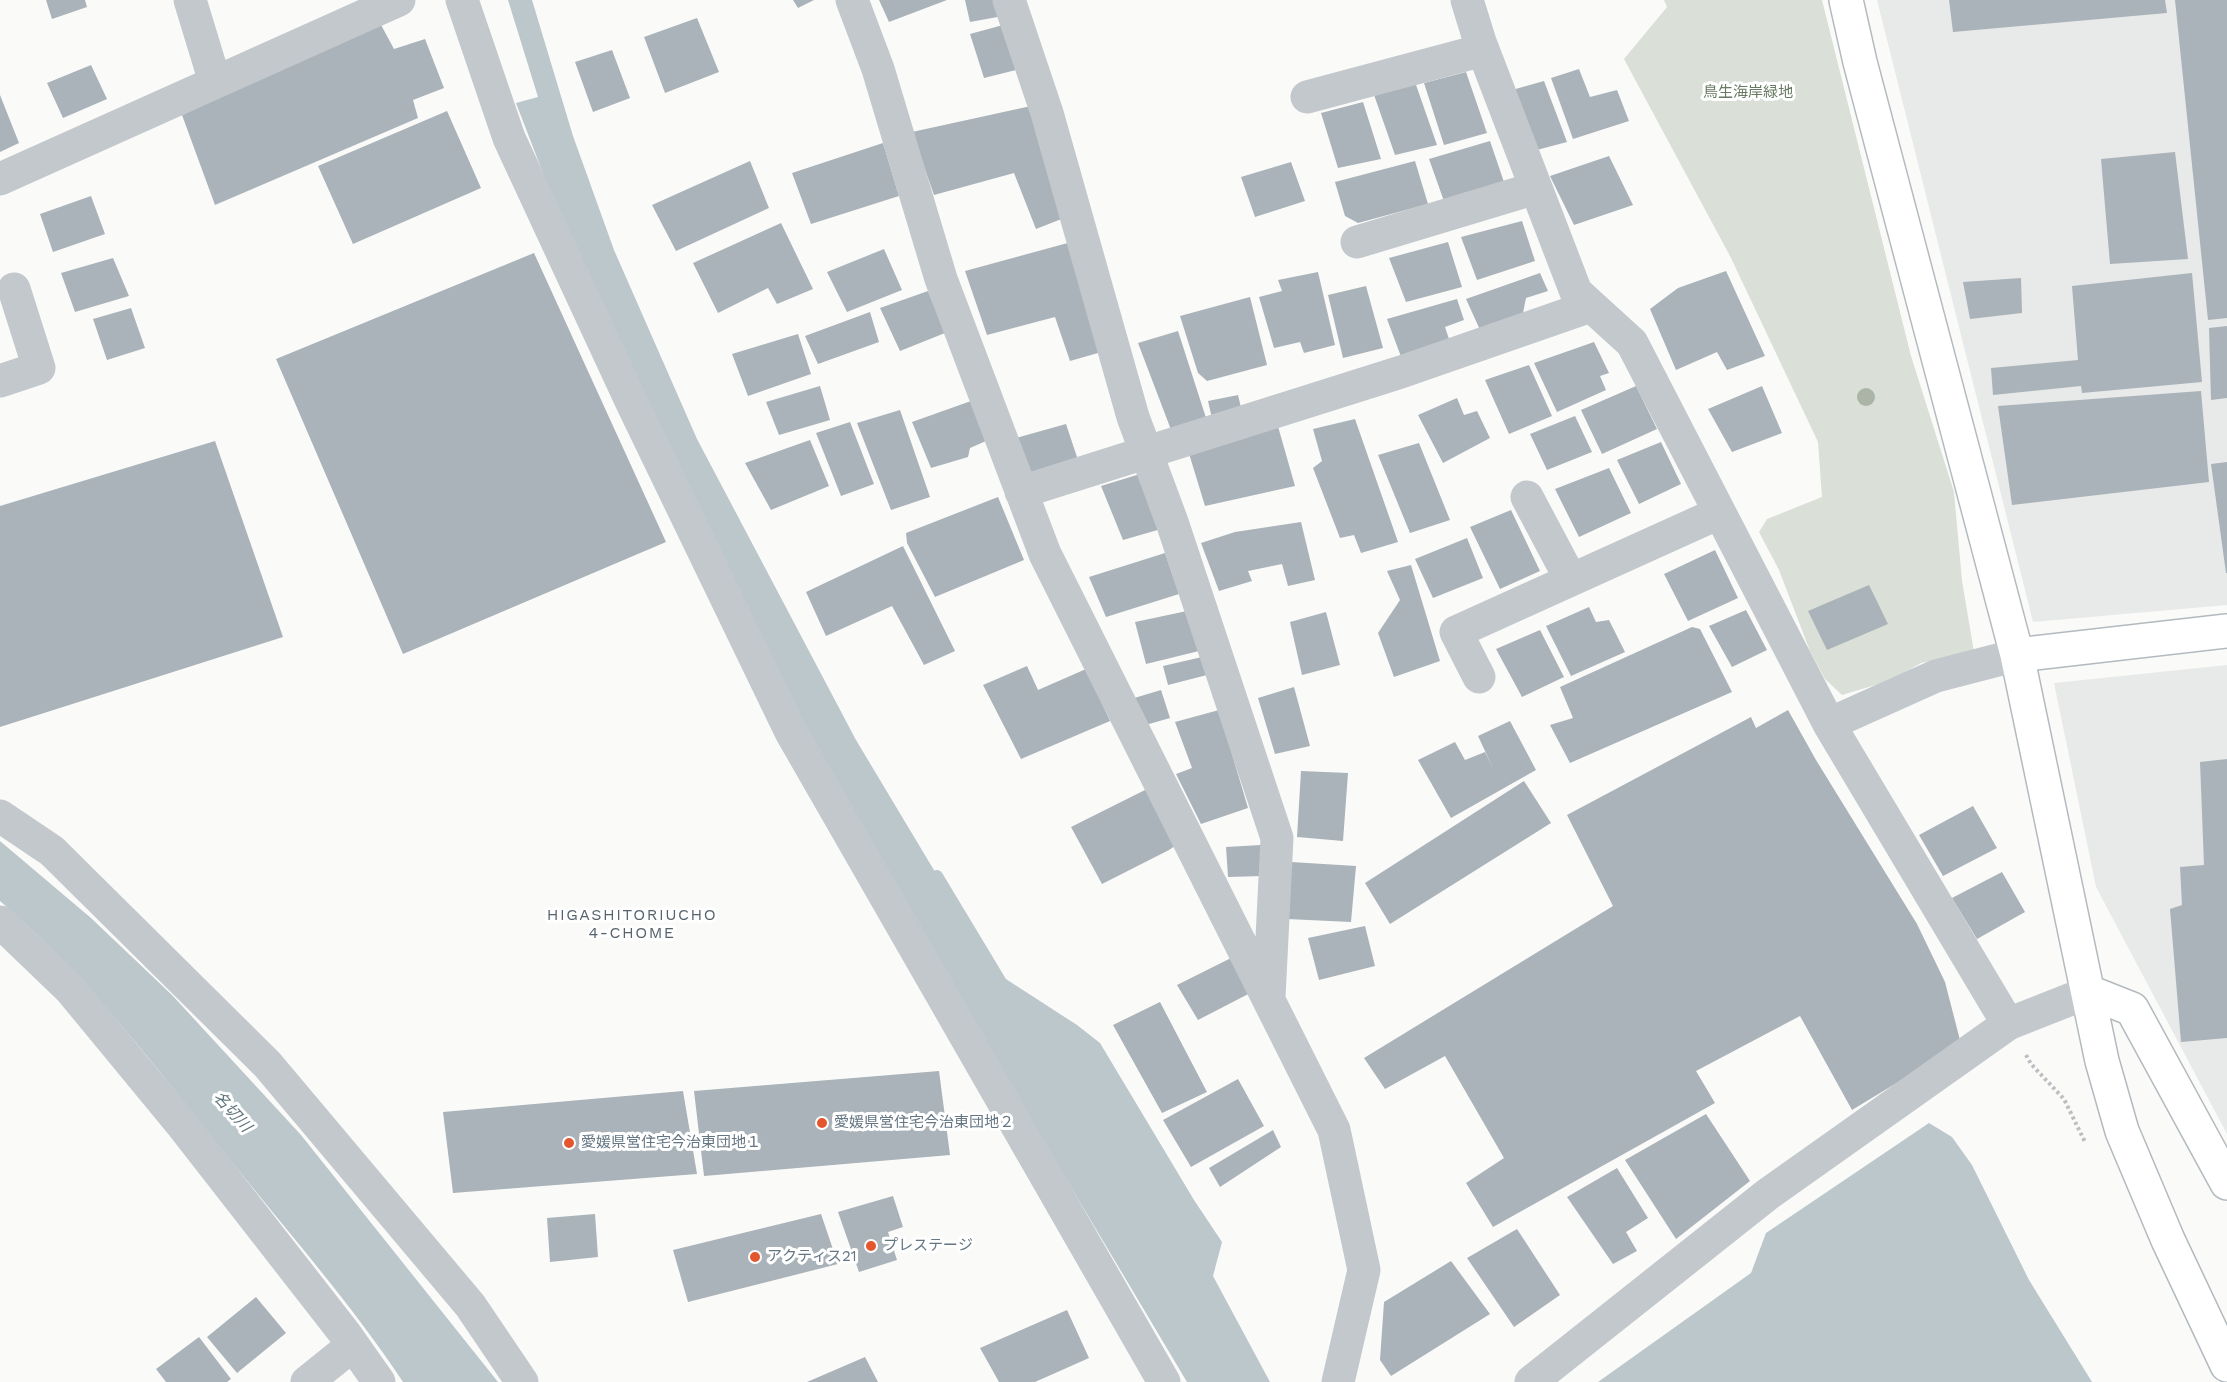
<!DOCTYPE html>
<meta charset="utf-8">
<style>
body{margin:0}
canvas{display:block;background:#fafaf8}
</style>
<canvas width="2227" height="1382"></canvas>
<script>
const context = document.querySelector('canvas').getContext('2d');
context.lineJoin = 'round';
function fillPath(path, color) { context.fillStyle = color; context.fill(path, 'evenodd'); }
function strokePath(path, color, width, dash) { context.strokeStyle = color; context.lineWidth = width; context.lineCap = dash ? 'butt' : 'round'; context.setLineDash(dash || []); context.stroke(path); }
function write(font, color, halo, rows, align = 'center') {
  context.font = font + ' "Work Sans","Noto Sans JP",sans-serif'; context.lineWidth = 6; context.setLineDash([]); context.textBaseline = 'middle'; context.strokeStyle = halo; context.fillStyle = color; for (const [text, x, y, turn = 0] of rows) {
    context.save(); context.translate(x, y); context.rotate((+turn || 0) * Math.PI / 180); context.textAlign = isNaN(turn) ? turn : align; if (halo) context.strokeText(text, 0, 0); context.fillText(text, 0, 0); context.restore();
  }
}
const built = new Path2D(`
 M1877 0H2227V605L2033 622Z
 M2227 665V1134L2096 887 2054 683Z`);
const green = new Path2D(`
 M1664 0H1822L1911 356 1954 492 1962 581 1974 652 1921 663 1892 680 1842 695 1825 679 1810 651 1779 570 1759 532 1767 519 1822 497 1818 442 1730 256 1624 59 1667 7Z`);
const water = new Path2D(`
 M508 0H532L573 136 614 250 697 439 856 740 995 972 1077 1025 1100 1043 1194 1200 1222 1242 1213 1276 1270 1382H1187L831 784 558 212 516 103 538 97Z
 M0 841 91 918 172 995 301 1135 498 1382H403C353 1306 292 1237 235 1166 161 1074 90 978 0 901Z
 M1929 1123 1952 1137 1972 1165 2029 1280 2092 1382H1598L1751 1273 1766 1233Z`);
const stream = new Path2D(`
 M937 876 1002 984`);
const building = new Path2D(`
 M46 0H85L87 7 52 19Z
 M793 0H814L798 8Z
 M879 0H947L889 22Z
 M965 0H999L1003 16 970 22Z
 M1949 0H2165L2167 13 1953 32Z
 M2175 0H2227V318L2208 320Z
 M697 18 719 72 665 93 644 37Z
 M380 23 394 49 425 39 444 88 413 100 418 118 215 205 182 115Z
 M1003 25 1016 70 984 78 970 34Z
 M612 50 630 98 593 112 575 62Z
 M91 65 107 99 63 118 47 83Z
 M1579 69 1590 97 1617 90 1629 121 1573 139 1551 78Z
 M1466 72 1487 133 1444 145 1424 83Z
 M1544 81 1567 142 1533 151 1512 90Z
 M1415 82 1437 145 1395 155 1373 92Z
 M0 95 19 143 0 152Z
 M1363 102 1381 159 1338 168 1321 113Z
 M1031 106 1064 218 1036 229 1014 173 934 195 912 132Z
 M447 111 481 188 353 244 318 166Z
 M1490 141 1505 185 1445 204 1429 159Z
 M883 143 899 196 811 224 792 173Z
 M2175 152 2188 259 2110 264 2101 159Z
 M1609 156 1633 205 1574 225 1550 176Z
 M750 161 769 208 676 251 652 205Z
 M1415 161 1428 204 1358 223 1345 216 1335 182Z
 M1291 162 1305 201 1255 217 1241 177Z
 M91 196 105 234 53 252 40 214Z
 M1522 221 1535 261 1477 280 1461 237Z
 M781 223 813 289 777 304 768 288 718 313 693 263Z
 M1075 241 1105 351 1070 361 1055 317 987 335 965 271Z
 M1448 242 1462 287 1406 302 1389 258Z
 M884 249 902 290 847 312 827 272Z
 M534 253 666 542 403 654 276 359Z
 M113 258 129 296 75 312 61 273Z
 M1726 271 1765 356 1727 370 1717 352 1676 370 1650 309 1678 288Z
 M1318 272 1335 345 1304 353 1300 342 1274 348 1259 297 1282 291 1278 280Z
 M1540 273 1548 291 1526 298 1522 318 1481 332 1466 299Z
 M2192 273 2202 382 2082 393 2081 386 1993 395 1991 368 2078 360 2072 286Z
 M2021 278 2022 313 1970 319 1963 282Z
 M1366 286 1383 348 1343 358 1328 295Z
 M928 291 945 333 900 351 880 308Z
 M1250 297 1267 365 1207 381 1198 373 1180 316Z
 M1457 299 1464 320 1445 327 1452 348 1403 362 1387 319Z
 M131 308 145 348 107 360 93 319Z
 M870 312 879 342 818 364 805 336Z
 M2227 326V398L2211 400 2209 328Z
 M1178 331 1208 424 1173 435 1138 343Z
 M798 334 811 374 748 396 732 354Z
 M1594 342 1609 373 1600 376 1606 390 1557 412 1534 363Z
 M1529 365 1552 416 1509 434 1485 380Z
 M820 386 830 420 779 435 766 402Z
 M1636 386 1657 429 1602 454 1581 410Z
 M1762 386 1782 433 1732 452 1708 409Z
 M2201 391 2209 482 2012 505 1998 406Z
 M1238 395 1244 420 1214 427 1208 401Z
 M1457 398 1464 415 1477 411 1490 438 1443 463 1418 415Z
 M971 401 986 441 970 448 968 457 931 468 912 422Z
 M900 410 930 497 891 510 857 423Z
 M1575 416 1592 452 1547 470 1530 434Z
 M1355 419 1398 542 1361 553 1354 535 1340 538 1313 468 1322 461 1313 429Z
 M850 422 874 484 841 496 816 433Z
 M1277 423 1295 486 1205 506 1187 447Z
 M1066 424 1079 463 1032 481 1016 438Z
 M810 440 829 486 771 510 745 463Z
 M215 441 283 637 0 727V506Z
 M1661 442 1681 484 1639 504 1617 460Z
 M1419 443 1450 520 1410 533 1378 455Z
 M2227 462V573H2226L2211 464Z
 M1609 468 1631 513 1579 537 1555 489Z
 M1140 474 1161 529 1123 540 1101 486Z
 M998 497 1024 560 935 597 907 543 906 533Z
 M1511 510 1540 571 1500 589 1470 527Z
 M1301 522 1315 580 1288 586 1282 564 1248 571 1252 581 1219 591 1201 543 1235 532Z
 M1467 538 1483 578 1433 598 1415 559Z
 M903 546 955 651 924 665 892 606 826 636 806 592Z
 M1715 550 1738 598 1688 621 1664 574Z
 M1165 553 1179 594 1106 617 1089 577Z
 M1411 565 1440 661 1394 677 1378 633 1400 600 1387 571Z
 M1869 585 1888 624 1827 650 1808 611Z
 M1589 607 1596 622 1609 620 1625 652 1571 676 1546 626Z
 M1746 610 1767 650 1732 667 1709 626Z
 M1187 611 1199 651 1146 664 1135 622Z
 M1326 612 1340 665 1302 675 1290 622Z
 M1692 627 1700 629 1732 692 1570 763 1550 725 1573 718 1560 687Z
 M1540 630 1564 677 1522 697 1496 649Z
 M1202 657 1207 675 1168 685 1163 666Z
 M1027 666 1038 690 1086 669 1110 721 1021 759 983 685Z
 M1294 687 1310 746 1275 754 1258 698Z
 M1161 690 1170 718 1142 726 1131 699Z
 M1219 710 1248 808 1201 824 1176 774 1192 768 1175 722Z
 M1788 710 1816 760 1917 924 1945 982 1961 1044 1852 1110 1800 1016 1696 1071 1715 1103 1493 1227 1466 1183 1504 1158 1445 1056 1385 1089 1364 1058 1613 906 1567 815 1751 717 1756 728Z
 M1510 721 1536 770 1451 818 1418 760 1455 742 1465 760 1485 752 1493 768 1478 736Z
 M2227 759V1038L2181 1042 2170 909 2182 905 2180 867 2204 865 2200 762Z
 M1301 771 1348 773 1343 841 1297 837Z
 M1524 781 1551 823 1390 924 1365 883Z
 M1153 786 1179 843 1169 850 1102 884 1071 827Z
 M1973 806 1997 848 1943 876 1919 835Z
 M1261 845 1263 876 1228 877 1226 847Z
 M1291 862 1356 866 1351 922 1287 919Z
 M2002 872 2025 912 1977 939 1952 898Z
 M1365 926 1375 966 1319 980 1308 938Z
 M1239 954 1256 990 1198 1020 1177 985Z
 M1160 1002 1207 1092 1162 1113 1113 1025Z
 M939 1071 950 1155 704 1176 694 1091Z
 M1238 1079 1264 1126 1191 1167 1163 1120Z
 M683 1091 697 1174 453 1193 443 1112Z
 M1706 1114 1750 1181 1676 1239 1625 1160Z
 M1273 1130 1281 1147 1220 1187 1209 1168Z
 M1617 1168 1648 1218 1626 1232 1637 1251 1613 1264 1567 1197Z
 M893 1196 903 1227 888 1232 897 1260 859 1272 838 1212Z
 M595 1214 598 1257 550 1262 547 1218Z
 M821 1214 838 1264 688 1302 673 1250Z
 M1517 1229 1560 1295 1514 1327 1467 1258Z
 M1451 1261 1490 1314 1391 1376 1380 1360 1384 1302Z
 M256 1297 286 1333 237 1373 207 1337Z
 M1067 1310 1089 1358 1035 1382H999L980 1348Z
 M199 1337 231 1379 227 1382H166L156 1369Z
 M865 1357 878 1382H807Z`);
const path = new Path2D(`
 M2026 1055 2031 1064 2064 1099 2085 1142`);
const street = new Path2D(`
 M190 0 215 82
 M462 0 509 138 632 403 791 732 1164 1382
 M852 0 878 69 941 279 1045 554 1334 1130 1364 1270 1338 1382
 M1009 0 1047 113 1133 417 1172 522 1277 838 1269 997
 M1467 0 1480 42 1576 292 1632 343 1829 724 2008 1024
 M1307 97 1483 50
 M0 179 399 0
 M1357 242 1536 188
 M0 381 39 368 14 289
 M1021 492 1401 372 1591 306
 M1527 497 1571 580
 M1479 677 1456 632 1719 513
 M1829 724 1936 676 2017 655
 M0 816 52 851 268 1065 470 1305 522 1382
 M0 922 70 989 183 1126 346 1335 379 1382
 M307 1382 353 1345
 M1531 1382 1768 1194 2008 1024 2089 992`);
const secondary = new Path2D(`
 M1846 0 1860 62 2017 655 2102 1061 2122 1131 2168 1240 2227 1365
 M2017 655 2227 631
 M2089 992 2132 1009 2227 1183`);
const trees = [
 [1866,397]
];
const markers = [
 [822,1123,6,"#e4572e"],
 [569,1143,6,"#e4572e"],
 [871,1246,6,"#e4572e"],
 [755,1257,6,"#e4572e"]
];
const parkNames = [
 ["鳥生海岸緑地",1748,93]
];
const poiNames = [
 ["愛媛県営住宅今治東団地２",834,1123],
 ["愛媛県営住宅今治東団地１",581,1143],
 ["プレステージ",883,1246],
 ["アクティス21",767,1257]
];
const neighbourhoodNames = [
 ["HIGASHITORIUCHO",632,915],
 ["4-CHOME",632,933]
];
const waterNames = [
 ["名切川",232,1112,48]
];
fillPath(built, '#e8e9e9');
fillPath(green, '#dadfd7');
fillPath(water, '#bbc7cb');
strokePath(stream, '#bbc7cb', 12);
fillPath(building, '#aab3b9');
strokePath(secondary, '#b3babf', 36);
strokePath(path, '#bbbfc2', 4, [3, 3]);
strokePath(street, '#c3c8cc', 33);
strokePath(secondary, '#fff', 33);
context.fillStyle = '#aab4a7';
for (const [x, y] of trees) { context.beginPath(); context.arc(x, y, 9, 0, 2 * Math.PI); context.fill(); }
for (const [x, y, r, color] of markers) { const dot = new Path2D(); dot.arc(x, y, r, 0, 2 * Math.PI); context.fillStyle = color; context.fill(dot); strokePath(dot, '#fff', 2); }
write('15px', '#687a64', '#fff', parkNames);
write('15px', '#657683', '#fff', poiNames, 'left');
context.letterSpacing = '1.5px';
write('16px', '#57646e', '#fff', neighbourhoodNames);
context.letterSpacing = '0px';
write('italic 16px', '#60757c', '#fff', waterNames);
</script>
